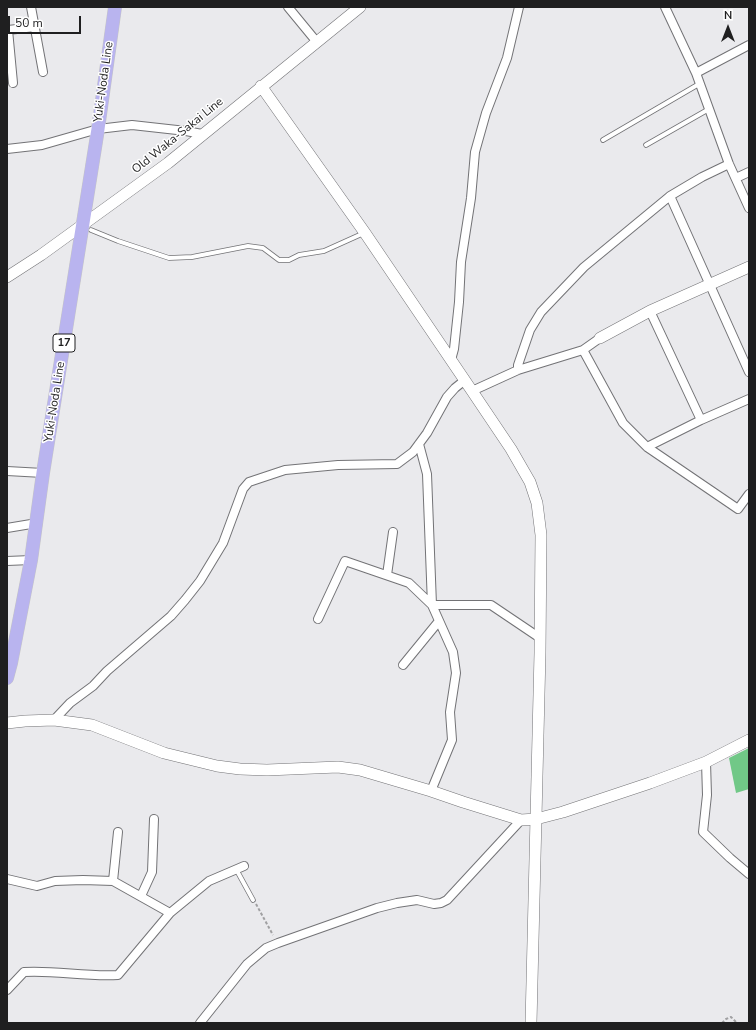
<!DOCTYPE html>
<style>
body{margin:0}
#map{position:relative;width:756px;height:1030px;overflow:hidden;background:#eaeaed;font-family:"Nunito Sans",sans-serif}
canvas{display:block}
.frame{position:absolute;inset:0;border:8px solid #1f1f20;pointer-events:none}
.north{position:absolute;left:708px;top:8px;width:40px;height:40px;-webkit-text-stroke:3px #fff;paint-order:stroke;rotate:0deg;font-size:11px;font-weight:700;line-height:16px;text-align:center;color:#1f1f20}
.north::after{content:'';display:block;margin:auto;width:14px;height:18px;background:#1f1f20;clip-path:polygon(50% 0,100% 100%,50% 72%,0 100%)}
.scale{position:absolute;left:8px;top:16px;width:73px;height:18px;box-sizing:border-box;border:2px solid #1f1f20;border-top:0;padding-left:5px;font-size:12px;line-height:14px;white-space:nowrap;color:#1f1f20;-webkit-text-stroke:3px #fff;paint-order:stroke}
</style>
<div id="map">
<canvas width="756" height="1030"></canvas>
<div class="frame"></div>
<div class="north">N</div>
<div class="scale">50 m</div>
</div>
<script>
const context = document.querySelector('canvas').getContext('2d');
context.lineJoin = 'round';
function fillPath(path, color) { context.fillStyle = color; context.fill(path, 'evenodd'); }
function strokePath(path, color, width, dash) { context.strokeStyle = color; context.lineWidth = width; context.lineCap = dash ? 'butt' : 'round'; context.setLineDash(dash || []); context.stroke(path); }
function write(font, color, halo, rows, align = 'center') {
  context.font = font + ' "Nunito Sans",sans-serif'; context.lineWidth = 3; context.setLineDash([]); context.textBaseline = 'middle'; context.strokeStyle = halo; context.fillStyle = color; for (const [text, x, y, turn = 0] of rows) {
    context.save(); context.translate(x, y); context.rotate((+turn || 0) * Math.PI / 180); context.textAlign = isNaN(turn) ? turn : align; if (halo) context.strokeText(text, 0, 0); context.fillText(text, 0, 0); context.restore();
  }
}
const forest = new Path2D(`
 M749 748V789L736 793 729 758Z`);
const path = new Path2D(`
 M256 904 273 935
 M722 1023 726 1019 731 1017 737 1023`);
const lane = new Path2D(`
 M603 140 699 84
 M646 145 709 109
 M91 230 118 241 169 258 192 257 248 246 263 248 279 260H289L299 255 324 251 364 233
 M236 869 253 900`);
const street = new Path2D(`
 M31 7 43 72
 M288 7 316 41
 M665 7 696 73 729 164 749 208
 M696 73 749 45
 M13 83 8 30 35 27
 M7 149 42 145 98 129 132 125 186 131 202 134
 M736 178 749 172
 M670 196 749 372
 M650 311 701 420
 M583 350 623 423 647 447 738 509 749 494
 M451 360 454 349 459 302 461 262 471 198 475 152 486 113 507 58 519 7
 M518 370V365L530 330 541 312 584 267 670 196 702 177 729 164
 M472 391 518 370 583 350 600 338
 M419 444 427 474 432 605 453 652 456 673 450 712 452 740 431 791
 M647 447 701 420 749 399
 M7 471 43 473
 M7 528 37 523
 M7 561 31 560
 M387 575 393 532
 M318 619 345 561 409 583 432 605H491L540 638
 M403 665 439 621
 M54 720 70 703 93 686 107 671 171 616 185 600 200 581 223 543 243 489 249 482 285 470 338 465 397 464 413 452 427 433 447 397 455 388 465 380
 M706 762 707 795 703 832 730 858 749 874
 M7 879 37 886 55 881 83 880 113 881 170 913 209 881 244 866
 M113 881 118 832
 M141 896 152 872 154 819
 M7 990 24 972C55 970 86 977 118 975L170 913
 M200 1023 247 964 266 948 278 943 377 908 397 903 417 900 434 904 441 903 447 900 521 820`);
const secondary = new Path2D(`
 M261 86 365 233 472 391 511 449 530 482 537 503 541 535 540 653 531 1023
 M7 277 41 255 168 163 360 7
 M600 338 650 311 749 267
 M7 723 25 721 54 720 92 725 164 753 217 766 240 769 267 770 338 767 360 770 431 791 463 802 521 820 536 819 563 812 650 783 706 762 749 740`);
const primary = new Path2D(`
 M7 678 11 663 31 560 43 473 98 129 115 7`);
const shields = [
 [64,343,22]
];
const shieldNames = [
 ["17",64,343]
];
const streetNames = [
 ["Yuki-Noda Line",104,82,-82],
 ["Old Waka-Sakai Line",178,136,-39],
 ["Yuki-Noda Line",55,402,-81]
];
fillPath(forest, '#71c887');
strokePath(lane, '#737376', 5.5);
strokePath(street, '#737376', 10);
strokePath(secondary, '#737376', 12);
strokePath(primary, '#c5c5c5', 14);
strokePath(path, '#a0a0a2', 2, [3, 2]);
strokePath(lane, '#fff', 4);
strokePath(street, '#fff', 8);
strokePath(secondary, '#fff', 11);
strokePath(primary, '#b9b4ef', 13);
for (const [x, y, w] of shields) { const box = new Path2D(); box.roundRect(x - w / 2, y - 9, w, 18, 3); context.fillStyle = '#fff'; context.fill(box); strokePath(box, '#1f1f20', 1); }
write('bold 11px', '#1f1f20', null, shieldNames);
write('12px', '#1f1f20', '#fff', streetNames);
</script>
